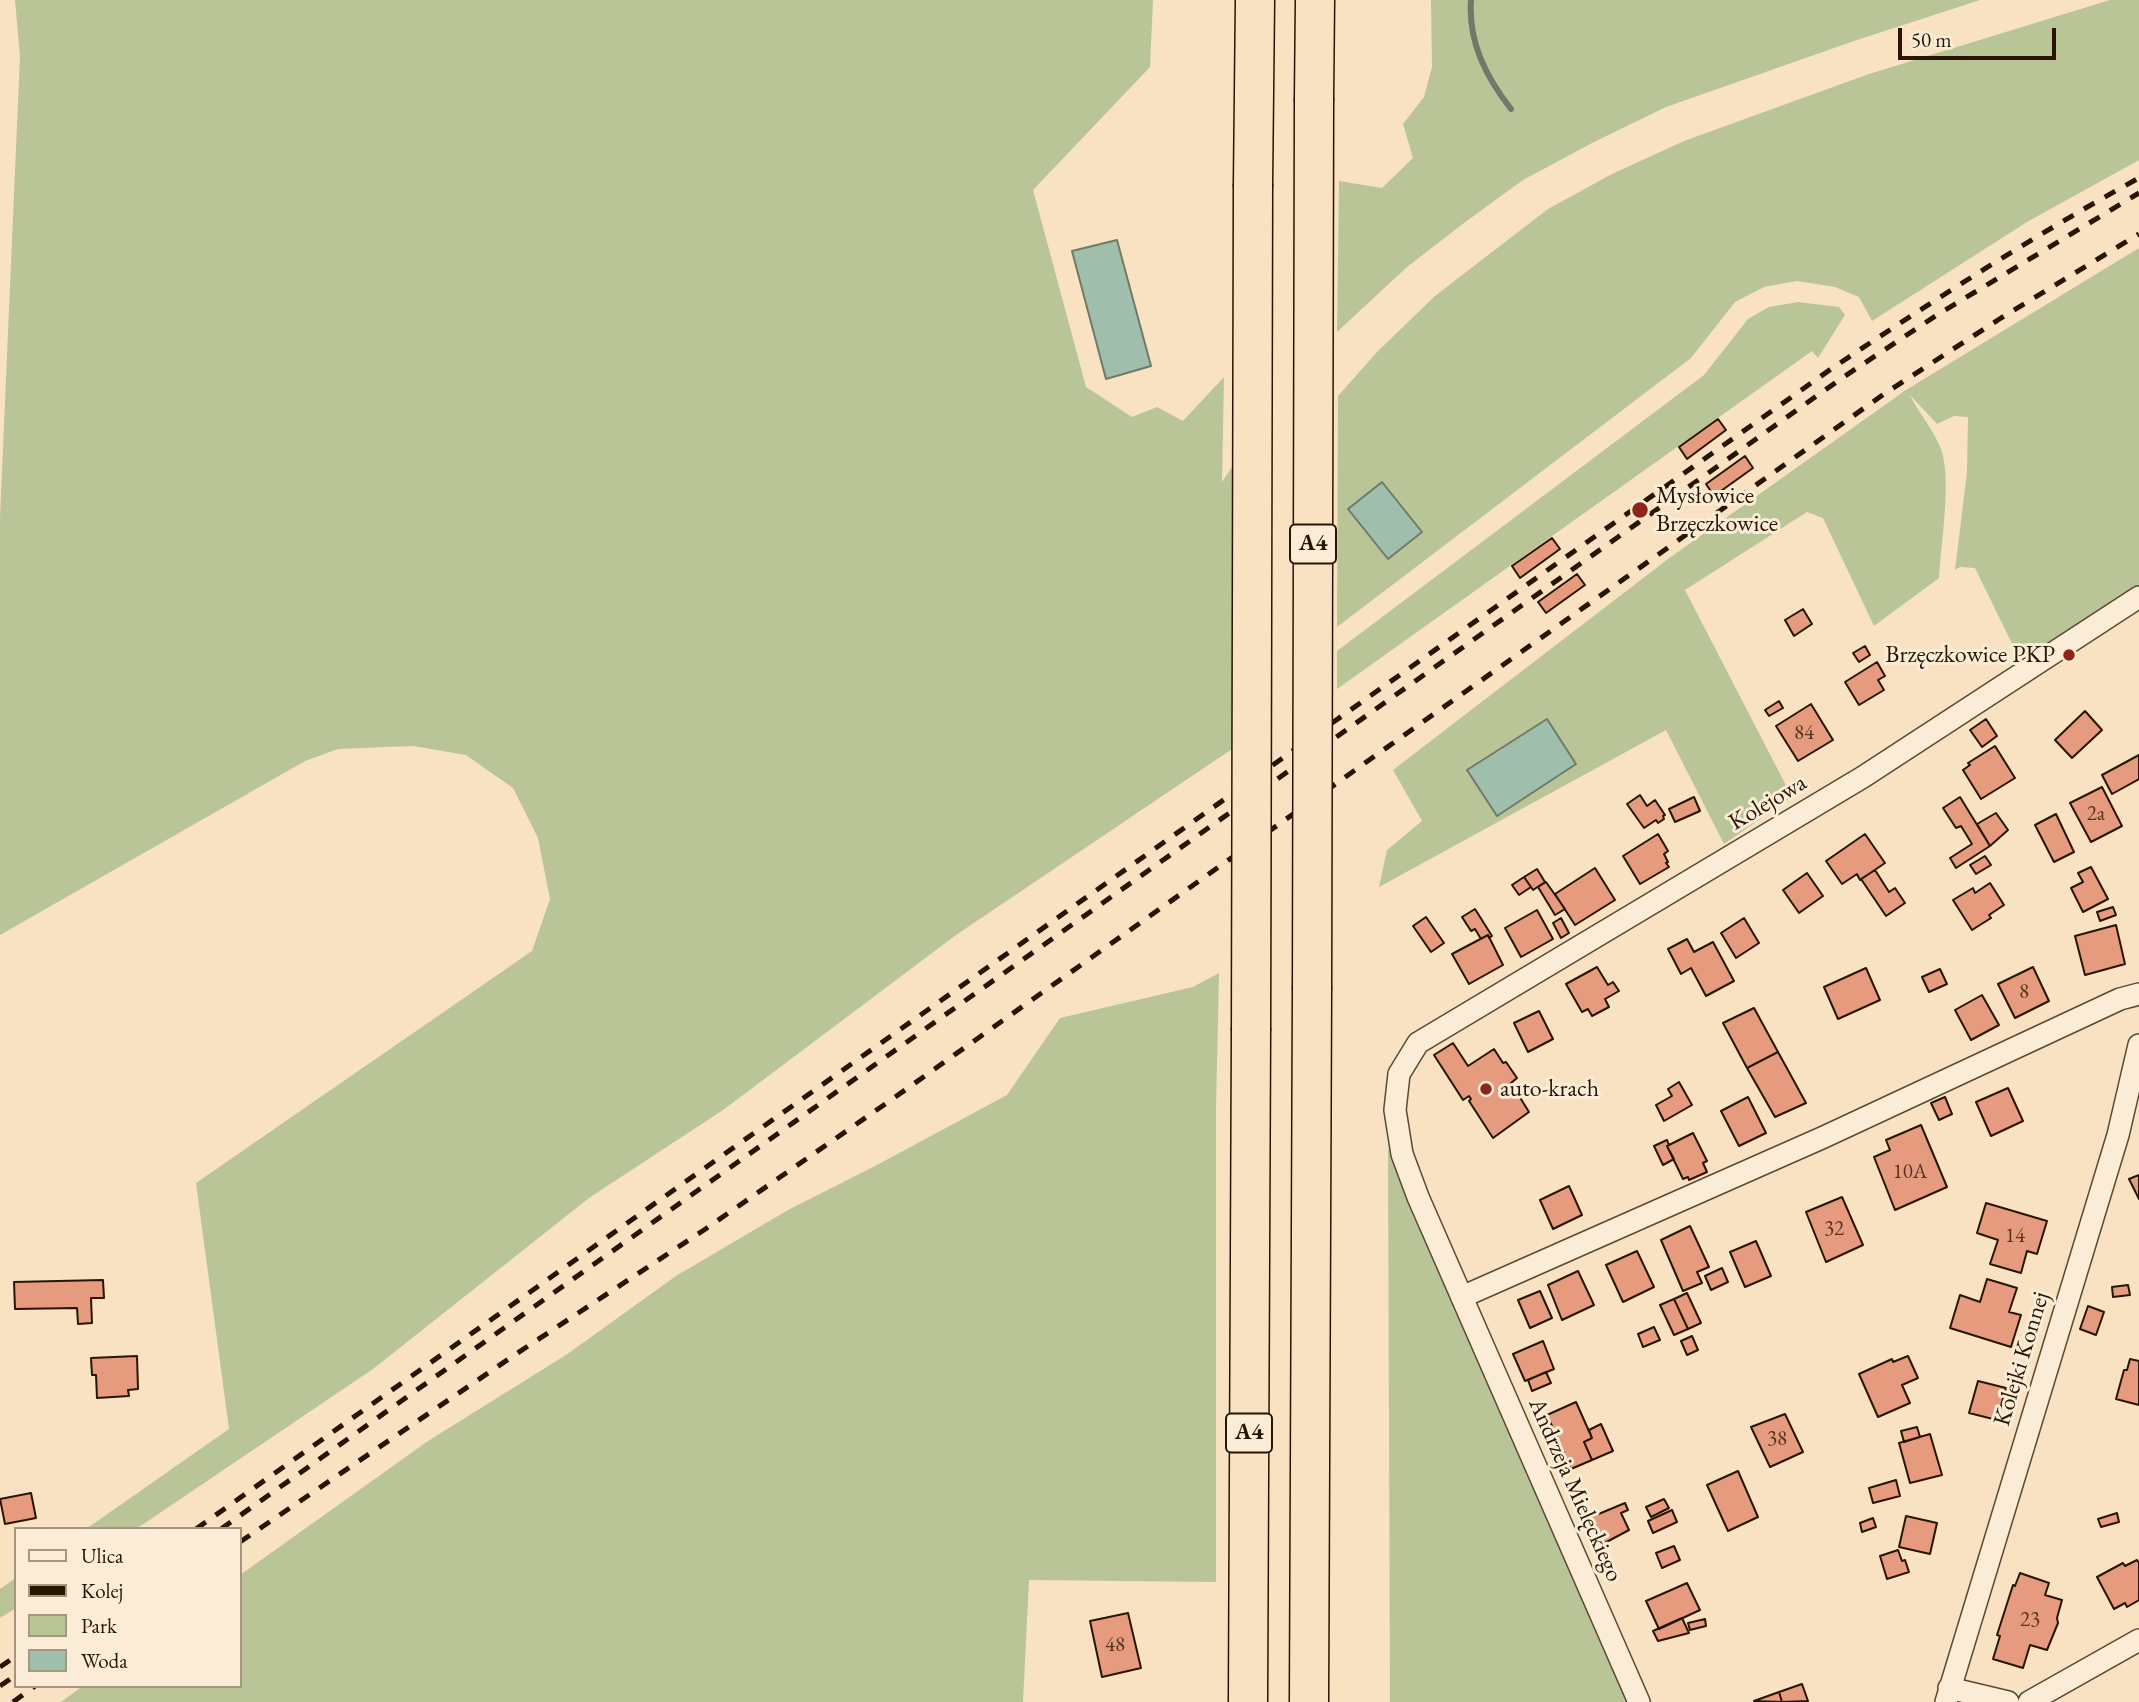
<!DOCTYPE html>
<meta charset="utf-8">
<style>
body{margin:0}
#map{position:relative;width:2139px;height:1702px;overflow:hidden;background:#f8e2c2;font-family:"EB Garamond",serif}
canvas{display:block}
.legend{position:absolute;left:14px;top:1527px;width:228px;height:161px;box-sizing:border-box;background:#faecd7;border:2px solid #a69681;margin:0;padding:9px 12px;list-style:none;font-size:21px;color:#271501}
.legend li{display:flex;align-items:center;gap:14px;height:35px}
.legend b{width:35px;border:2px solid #a69681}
.scale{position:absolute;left:1898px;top:28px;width:158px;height:32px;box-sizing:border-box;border:4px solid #271501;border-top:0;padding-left:9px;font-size:21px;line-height:24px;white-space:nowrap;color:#271501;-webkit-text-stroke:5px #faecd7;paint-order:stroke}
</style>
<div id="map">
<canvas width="2139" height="1702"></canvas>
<ul class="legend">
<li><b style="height:9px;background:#faecd7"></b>Ulica</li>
<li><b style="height:9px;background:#271501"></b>Kolej</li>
<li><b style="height:19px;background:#b9c497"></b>Park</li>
<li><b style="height:19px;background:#9fbfac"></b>Woda</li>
</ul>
<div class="scale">50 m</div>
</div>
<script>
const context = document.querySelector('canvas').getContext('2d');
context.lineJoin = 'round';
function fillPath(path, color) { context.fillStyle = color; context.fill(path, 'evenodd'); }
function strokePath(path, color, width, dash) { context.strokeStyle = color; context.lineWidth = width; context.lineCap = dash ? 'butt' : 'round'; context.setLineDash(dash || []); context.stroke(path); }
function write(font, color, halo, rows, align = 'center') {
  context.font = font + ' "EB Garamond",serif'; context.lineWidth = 6; context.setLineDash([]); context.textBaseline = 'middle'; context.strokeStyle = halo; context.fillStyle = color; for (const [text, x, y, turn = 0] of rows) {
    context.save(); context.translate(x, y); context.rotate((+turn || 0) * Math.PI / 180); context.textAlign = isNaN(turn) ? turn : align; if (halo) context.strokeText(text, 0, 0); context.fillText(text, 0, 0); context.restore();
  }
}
const green = new Path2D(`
 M15 0H1153L1150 67 1033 190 1086 387 1132 417 1157 407 1183 421 1224 377 1222 482 1241 454V743L956 935 723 1110 589 1198 373 1369 136 1529H86L229 1429 196 1183 532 951 550 899 538 838 513 788 466 755 413 746 338 749 305 761 0 935V518L20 56Z
 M1431 0H1980L1854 41 1666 107 1594 142 1523 180 1464 223 1407 267 1337 332 1339 181 1382 188 1413 158 1403 124 1424 97 1432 67Z
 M2110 0H2139V160L2027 222 1872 321 1859 297 1835 287 1797 281 1764 287 1735 302 1691 358 1337 627 1338 396 1377 352 1435 296 1548 209 1612 174 1684 141 1869 74Z
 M2139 248V590L2023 666 1975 568 1960 567 1955 570 1967 472 1968 417 1954 416 1937 424 1910 395C1919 414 1935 431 1942 452 1951 484 1941 544 1939 578L1874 626 1823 518 1807 512 1685 590 1792 797 1724 844 1666 730 1379 887 1387 850 1422 821 1393 770 1668 559 1906 390Z
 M1798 302 1839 307 1845 315 1818 358 1812 351 1337 689V651L1704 375 1748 319 1769 307Z
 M1219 973 1216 1108V1582L1029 1580 1023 1702H61L83 1686H240V1575L428 1441 566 1355 676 1276 788 1210 877 1165 1007 1095 1060 1018 1193 987Z
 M1388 1148 1629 1702H1390Z
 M16 1578V1608L0 1618V1589Z`);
const water = new Path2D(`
 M1117 240 1151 366 1106 379 1072 251Z
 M1382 482 1422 532 1388 559 1348 509Z
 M1547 719 1576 764 1497 816 1467 770Z`);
const stream = new Path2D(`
 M1471 0C1468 42 1486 77 1511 109`);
const building = new Path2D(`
 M1718 419 1726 430 1687 459 1679 447Z
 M1745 456 1753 468 1714 496 1706 484Z
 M1552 538 1560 549 1520 578 1512 566Z
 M1577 574 1585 585 1546 613 1538 602Z
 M1803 609 1812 624 1794 636 1785 620Z
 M1865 646 1870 655 1859 662 1853 653Z
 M1877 662 1885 676 1878 680 1884 690 1859 705 1845 682Z
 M1779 701 1783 708 1769 716 1765 710Z
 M1811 704 1833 740 1798 761 1776 726Z
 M2085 711 2102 730 2072 758 2055 740Z
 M1986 719 1997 736 1982 747 1970 730Z
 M1995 746 2015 778 1981 799 1963 770 1970 765 1968 763Z
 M2139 755V779L2112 794 2102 775Z
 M2102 787 2122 826 2091 842 2070 803Z
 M1640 795 1647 806 1655 800 1665 815 1663 816 1664 819 1658 823 1656 820 1644 828 1627 804Z
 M1694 797 1700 811 1675 822 1669 809Z
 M1960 797 1990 846 1956 868 1950 858 1972 844 1961 826 1956 828 1943 808Z
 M1996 813 2008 830 1990 846 1977 824Z
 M2056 814 2074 852 2054 862 2035 825Z
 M1658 834 1668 851 1664 854 1668 862 1666 863 1669 867 1640 884 1623 856Z
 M1865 834 1885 863 1860 880 1857 874 1842 884 1826 861Z
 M1985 856 1991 865 1976 874 1970 865Z
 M2091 867 2108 899 2083 912 2071 888 2083 882 2078 873Z
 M1595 868 1615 900 1575 925 1555 894Z
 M1537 869 1545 882 1533 890 1524 877Z
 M1875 870 1889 892 1895 888 1905 903 1886 916 1861 879Z
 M1807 873 1823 896 1799 913 1783 890Z
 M1524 877 1531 887 1519 895 1512 885Z
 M1546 882 1565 909 1555 915 1538 887Z
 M1990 883 2004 905 1989 915 1991 918 1972 930 1953 900 1973 888 1975 893Z
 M2113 907 2116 915 2100 921 2097 912Z
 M1475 909 1492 936 1489 938 1488 935 1481 939 1475 929 1471 931 1462 917Z
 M1537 910 1553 939 1521 957 1505 928Z
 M1426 917 1444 943 1431 952 1413 926Z
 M1561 918 1569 933 1561 938 1553 923Z
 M1744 918 1759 943 1736 958 1721 933Z
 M2116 925 2125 964 2085 975 2075 936Z
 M1488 935 1503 965 1469 984 1452 954Z
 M1687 939 1694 952 1713 942 1734 981 1706 996 1691 968 1681 974 1668 949Z
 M1597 967 1608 985 1613 982 1619 991 1605 999 1609 1007 1592 1016 1588 1009 1582 1012 1566 984Z
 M2033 967 2049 1001 2015 1018 1998 984Z
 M1866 968 1880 1000 1838 1019 1824 987Z
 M1940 969 1947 984 1929 992 1922 977Z
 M1982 995 1999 1025 1971 1040 1955 1010Z
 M1754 1008 1778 1052 1747 1068 1723 1023Z
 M1539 1011 1553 1039 1528 1052 1514 1023Z
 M1453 1043 1468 1066 1494 1049 1503 1063 1506 1062 1517 1078 1511 1083 1529 1112 1493 1138 1469 1101 1471 1099 1469 1096 1463 1100 1434 1055Z
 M1778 1052 1806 1103 1775 1117 1747 1068Z
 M1679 1082 1692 1105 1664 1121 1656 1105 1672 1096 1668 1089Z
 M2008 1088 2023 1121 1991 1136 1976 1102Z
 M1748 1097 1766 1133 1739 1146 1721 1111Z
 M1945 1097 1952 1114 1939 1120 1931 1103Z
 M1921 1125 1947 1187 1895 1210 1874 1157 1890 1150 1886 1140Z
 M1693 1133 1707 1161 1703 1163 1707 1172 1689 1180 1688 1177 1683 1179 1667 1146Z
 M1667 1140 1669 1145 1667 1146 1674 1159 1663 1165 1654 1146Z
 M2139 1175V1199L2129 1179Z
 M1569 1186 1582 1215 1553 1229 1540 1200Z
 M1842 1197 1863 1245 1826 1262 1806 1212Z
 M1986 1203 2047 1221 2037 1254 2027 1251 2021 1273 1990 1264 1998 1240 1977 1233Z
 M1690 1226 1709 1267 1697 1272 1702 1283 1683 1291 1661 1240Z
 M1756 1241 1771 1276 1745 1287 1730 1252Z
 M1637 1251 1654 1287 1623 1302 1606 1265Z
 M1722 1268 1728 1282 1711 1290 1705 1276Z
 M1578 1271 1594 1305 1562 1320 1548 1285Z
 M1987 1279 2017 1288 2009 1312 2021 1315 2011 1347 1950 1328 1960 1295 1980 1302Z
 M103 1280 104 1298H91L92 1323 78 1324 77 1308 15 1309 14 1282Z
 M2128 1285 2130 1295 2113 1297 2112 1287Z
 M1540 1291 1552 1318 1530 1328 1518 1300Z
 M1687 1293 1701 1323 1688 1329 1674 1299Z
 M1674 1299 1688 1329 1674 1335 1660 1305Z
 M2088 1306 2104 1312 2096 1335 2080 1329Z
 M1654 1327 1660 1340 1643 1347 1638 1334Z
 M1692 1336 1698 1350 1687 1355 1681 1341Z
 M1543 1341 1554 1369 1525 1381 1513 1354Z
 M137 1356 138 1389 128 1390 129 1396 97 1398 96 1375H92L91 1358Z
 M1908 1356 1918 1378 1902 1385 1910 1403 1878 1417 1859 1374 1892 1359 1893 1362Z
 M2130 1359 2139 1361V1405L2116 1399 2124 1370H2127Z
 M1546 1372 1551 1383 1532 1391 1528 1380Z
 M1978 1381 2006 1388 1997 1420 1969 1413Z
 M1576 1402 1592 1438 1584 1442 1592 1460 1571 1469 1547 1415Z
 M1785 1414 1803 1452 1770 1467 1751 1427Z
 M1601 1424 1613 1451 1592 1460 1584 1442 1592 1438 1589 1430Z
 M1917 1427 1920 1437 1904 1442 1901 1431Z
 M1930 1434 1942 1475 1910 1483 1899 1443Z
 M1738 1471 1758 1517 1728 1531 1707 1485Z
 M1896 1480 1900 1496 1873 1503 1869 1488Z
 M31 1493 36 1518 5 1524 0 1499Z
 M1664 1499 1669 1508 1651 1517 1646 1507Z
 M1625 1503 1628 1510 1621 1513 1629 1530 1601 1545 1589 1518Z
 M1672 1510 1677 1522 1653 1533 1648 1521Z
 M2117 1513 2119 1522 2101 1527 2098 1519Z
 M1906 1516 1937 1523 1930 1554 1899 1547Z
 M1873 1518 1876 1527 1862 1532 1860 1523Z
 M1674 1546 1680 1560 1662 1568 1656 1553Z
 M1898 1550 1902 1561 1905 1560 1909 1572 1887 1579 1880 1556Z
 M2137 1560 2139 1563V1600L2127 1607 2125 1603 2114 1609 2097 1577 2123 1563 2125 1566Z
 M2020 1573 2049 1583 2045 1595 2062 1600 2057 1618 2058 1623 2047 1650 2030 1645 2023 1668 1993 1659 2000 1636 1997 1635 2013 1585 2015 1586Z
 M1687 1583 1700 1610 1659 1629 1646 1601Z
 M1128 1613 1141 1668 1102 1677 1090 1621Z
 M1682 1618 1689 1633 1658 1641 1653 1631Z
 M1705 1619 1706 1626 1690 1630 1688 1623Z
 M1802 1684 1808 1701 1782 1702 1779 1692Z
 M1779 1692 1782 1702 1754 1701Z`);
const minor = new Path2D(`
 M1462 1298 1471 1293 1824 1137 2120 999 2139 994
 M1949 1688 2008 1702
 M1639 1702 1418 1197 1402 1154 1395 1110 1399 1074 1418 1043 1863 777 2139 597
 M1946 1702 2118 1135 2139 1045
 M2029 1702 2139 1640`);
const motorway = new Path2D(`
 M1314 98 1315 0
 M1253 184 1255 0
 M1248 1702 1251 1031
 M1309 1702 1312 990`);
const rail = new Path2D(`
 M196 1529 1831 369C1931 302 2033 236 2139 178
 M221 1529 1842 378 1937 315 2139 193
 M240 1542 513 1356 704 1230 891 1100 1884 394 2001 318 2139 234
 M0 1667 16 1656
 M0 1686 16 1675
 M13 1702 35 1686`);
const motorwayBridge = new Path2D(`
 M1312 990 1314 98
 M1251 1031 1253 184`);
const markers = [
 [1640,510,9,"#8f2418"],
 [2069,655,7,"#8f2418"],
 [1486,1089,7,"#8f2418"]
];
const numberNames = [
 ["84",1804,733],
 ["2a",2096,814],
 ["8",2024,992],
 ["10A",1910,1172],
 ["32",1834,1229],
 ["14",2015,1236],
 ["38",1777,1439],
 ["23",2030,1620],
 ["48",1115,1645]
];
const shields = [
 [1313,544,46],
 [1249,1433,46]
];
const shieldNames = [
 ["A4",1313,544],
 ["A4",1249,1433]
];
const poiNames = [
 ["Mysłowice",1656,496],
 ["Brzęczkowice",1656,524],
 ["Brzęczkowice PKP",2055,655,"right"],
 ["auto-krach",1500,1089]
];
const streetNames = [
 ["Kolejowa",1768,803,-31],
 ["Kolejki Konnej",2022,1359,-73],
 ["Andrzeja Mielęckiego",1575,1490,66]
];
fillPath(green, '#b9c497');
fillPath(water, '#9fbfac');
strokePath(water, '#6f7b68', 2);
strokePath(stream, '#6f7b68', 6);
fillPath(building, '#e69b7f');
strokePath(building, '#271501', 2);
strokePath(minor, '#5b4831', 24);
strokePath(motorway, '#271501', 41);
strokePath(minor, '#faecd7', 21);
strokePath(motorway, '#f8e2c2', 38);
strokePath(rail, '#271501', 5, [12, 12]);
strokePath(motorwayBridge, '#271501', 41, []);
strokePath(motorwayBridge, '#f8e2c2', 38);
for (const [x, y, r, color] of markers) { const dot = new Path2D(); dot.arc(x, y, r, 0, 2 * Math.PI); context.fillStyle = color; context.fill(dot); strokePath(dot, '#faecd7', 2.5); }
write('21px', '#573620', null, numberNames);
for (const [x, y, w] of shields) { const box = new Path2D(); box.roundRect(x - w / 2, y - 19.5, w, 39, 5); context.fillStyle = '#faecd7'; context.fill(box); strokePath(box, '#271501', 2); }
write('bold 23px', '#271501', null, shieldNames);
write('24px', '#271501', '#faecd7', poiNames, 'left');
write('24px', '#271501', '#faecd7', streetNames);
</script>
